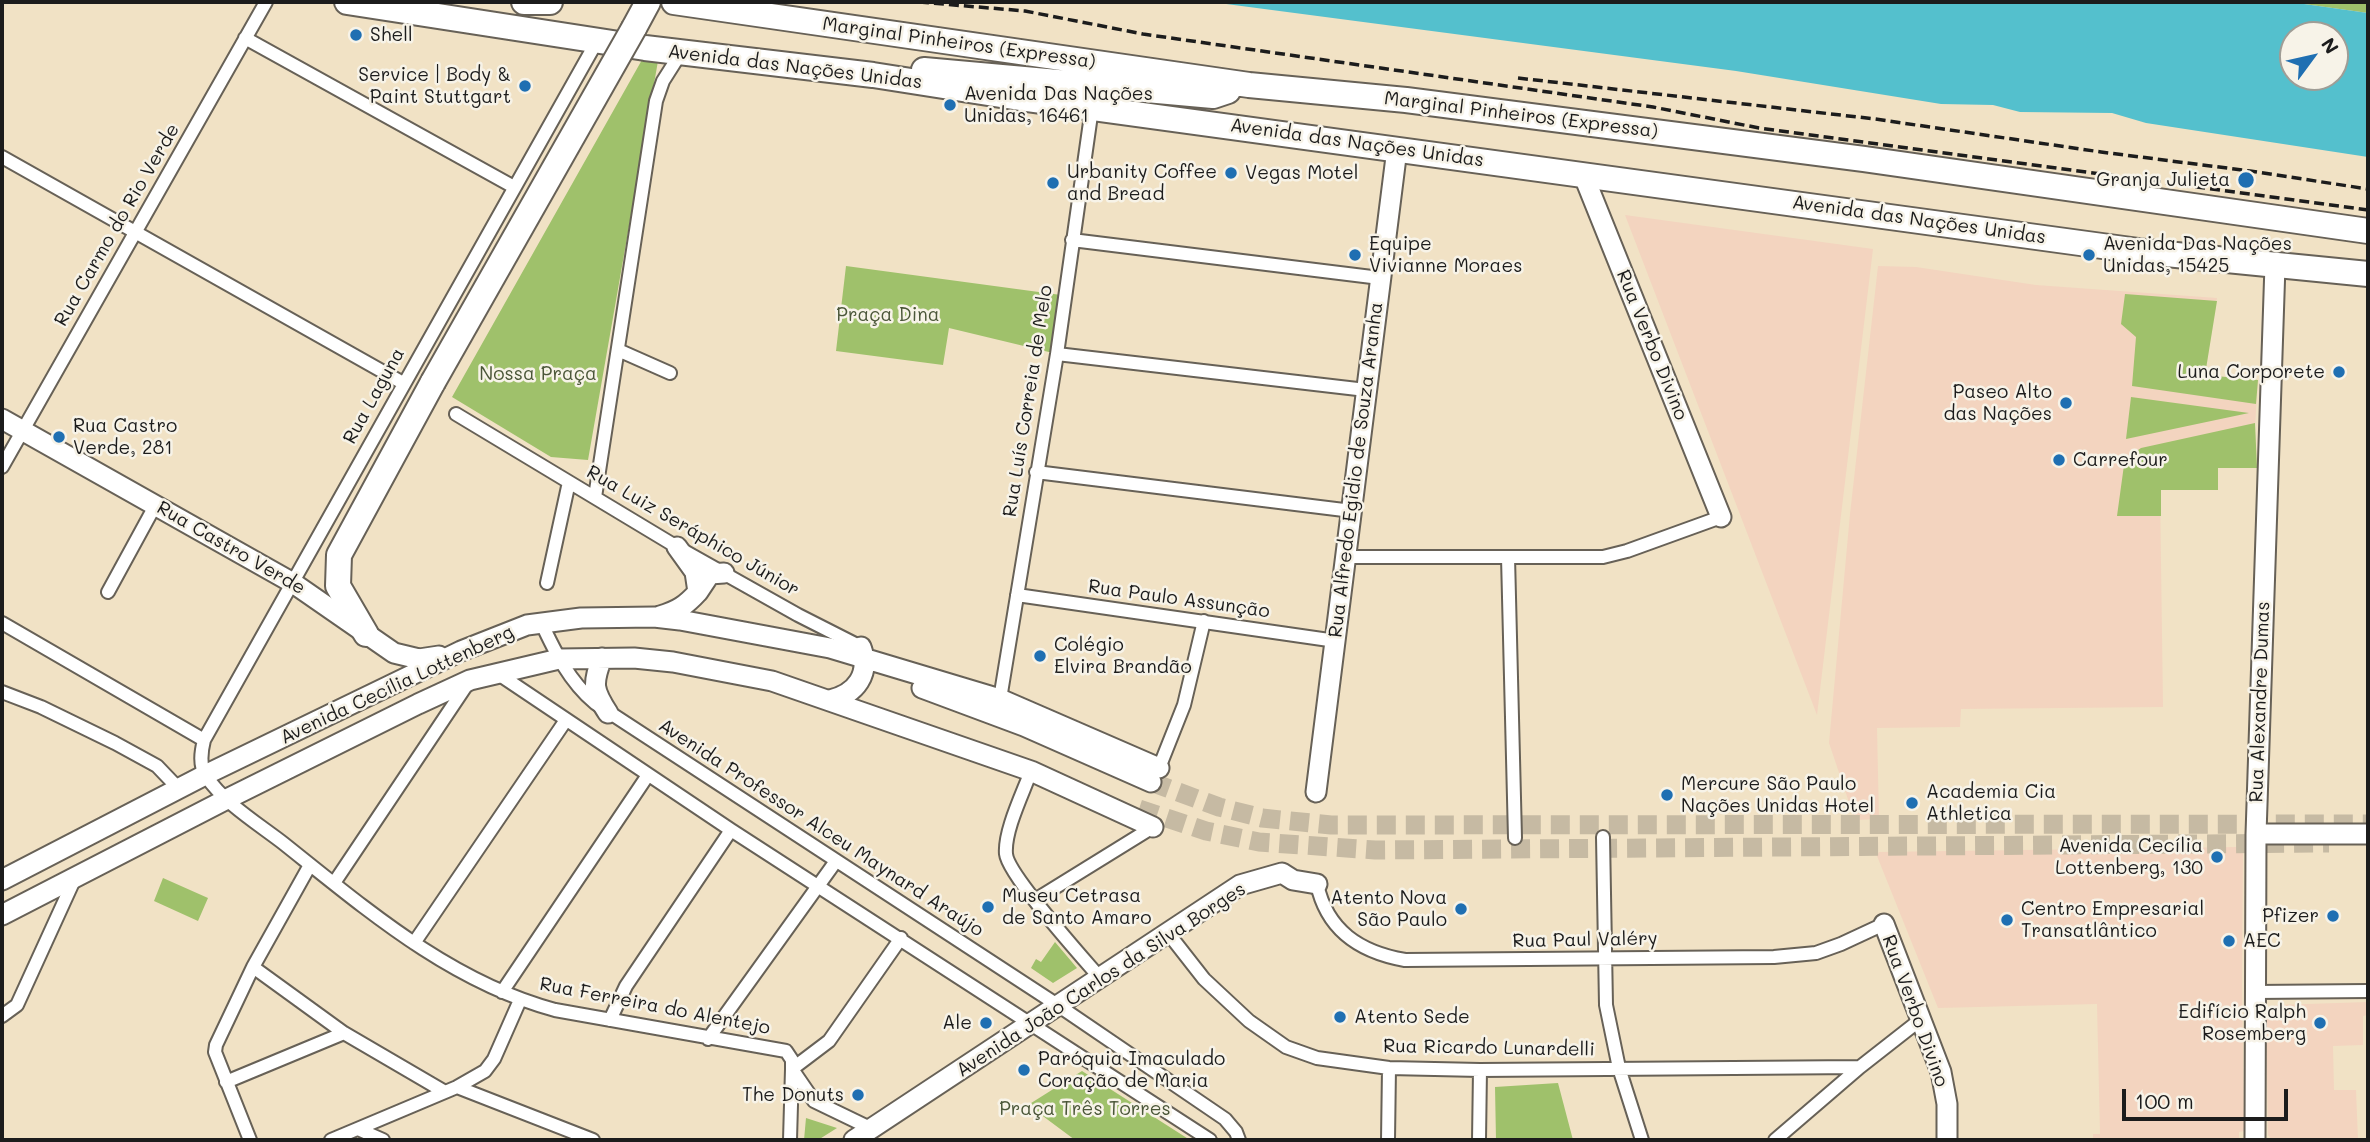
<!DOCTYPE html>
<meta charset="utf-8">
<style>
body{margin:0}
#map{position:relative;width:2370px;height:1142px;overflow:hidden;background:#f1e2c5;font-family:Mali,sans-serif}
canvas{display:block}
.frame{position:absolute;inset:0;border:4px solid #1c1c1c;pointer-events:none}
.north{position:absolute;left:2279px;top:21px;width:70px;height:70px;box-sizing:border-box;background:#f7f3e8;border:2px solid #9f9d96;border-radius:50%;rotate:57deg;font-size:19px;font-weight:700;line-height:28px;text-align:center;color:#1c1c1c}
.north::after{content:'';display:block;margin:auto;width:24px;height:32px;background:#1f6fb2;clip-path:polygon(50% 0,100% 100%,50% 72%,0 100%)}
.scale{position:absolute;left:2122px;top:1089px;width:166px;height:32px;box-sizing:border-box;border:4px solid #1c1c1c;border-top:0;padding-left:9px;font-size:21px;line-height:24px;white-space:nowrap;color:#1c1c1c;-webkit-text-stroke:5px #f7f3e8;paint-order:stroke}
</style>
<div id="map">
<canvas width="2370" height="1142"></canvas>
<div class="frame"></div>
<div class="north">N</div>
<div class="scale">100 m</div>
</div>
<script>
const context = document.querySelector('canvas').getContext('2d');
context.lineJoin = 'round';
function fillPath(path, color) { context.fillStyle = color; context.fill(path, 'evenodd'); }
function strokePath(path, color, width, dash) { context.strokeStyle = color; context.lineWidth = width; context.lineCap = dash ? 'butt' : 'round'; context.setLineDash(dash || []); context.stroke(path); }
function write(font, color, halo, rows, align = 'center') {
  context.font = font + ' Mali,sans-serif'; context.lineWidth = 5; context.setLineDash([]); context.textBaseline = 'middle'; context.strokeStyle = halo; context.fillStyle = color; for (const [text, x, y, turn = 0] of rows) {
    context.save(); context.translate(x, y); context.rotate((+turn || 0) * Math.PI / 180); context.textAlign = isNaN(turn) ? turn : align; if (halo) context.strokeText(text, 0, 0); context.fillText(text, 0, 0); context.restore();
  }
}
const built = new Path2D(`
 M1625 215 1873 249 1817 715Z
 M1878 266 1916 267 2036 285 2217 298 2205 375 2258 380 2255 426 2257 468H2218V490H2160L2163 707 1961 709 1960 727 1877 728 1879 819 1855 820 1829 743 1850 514Z
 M2237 847 2243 850 2242 985 2244 1131 2239 1132V1140H2093V1134H2100L2097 1004 1938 1008 1877 856 1879 852Z
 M2368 1002V1015L2363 1016V1045L2333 1046 2334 1090H2356L2358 1140H2272L2268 1135 2266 1013 2275 1005Z`);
const green = new Path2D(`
 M2290 2H2368V13Z
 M643 58 658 61 588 460 551 457 452 397Z
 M846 266 1061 295 1053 353 949 328 943 365 836 351Z
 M2125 294 2217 301 2205 375 2258 380 2256 404 2132 386 2136 337 2121 324Z
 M2131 397 2249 413 2126 439Z
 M2255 423 2257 468H2218V490H2161V516H2117L2124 465 2128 457 2141 448Z
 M163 878 208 898 198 921 154 901Z
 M1055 942 1077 968 1053 983 1031 968 1036 959 1041 962Z
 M1082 1071 1190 1140H1075L1028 1105Z
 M1558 1083 1573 1140H1496L1495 1087Z
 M806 1118 837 1128 818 1140H804Z`);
const water = new Path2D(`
 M1211 2H2290L2368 13V157L2146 123 2112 113 2020 112 1993 105 1941 104 1736 71ZM2293 35H2335V77H2293Z`);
const secondaryTunnel = new Path2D(`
 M1151 782 1219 807 1262 818 1331 825 2368 824
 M1139 809 1206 831 1259 842 1375 850 2329 843`);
const street = new Path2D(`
 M245 38 514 187
 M597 41 204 740C201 752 199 765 206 776 224 803 257 823 283 843 366 909 450 982 555 1010L786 1051 792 1060V1069L790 1140
 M2 157 403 383
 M1072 240 1380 278
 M618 350 670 373
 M1057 354 1366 390
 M456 414 677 547 798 615 865 649
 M2 467 266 2
 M1036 472 1352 511
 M595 497 656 101 663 81 682 51
 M1346 557H1603L1627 551 1721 517
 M1508 557 1515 838
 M547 583 569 482
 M108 592 156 504
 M1017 595 1336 641
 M541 622C555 652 569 681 595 703L1059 1006 1225 1119 1236 1132 1239 1140
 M2 623 204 740
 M497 673 731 830 1210 1140
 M2 692 41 707 115 743 157 766 179 789
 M1000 699 1057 354 1092 108
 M1159 768 1184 705 1204 621
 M1031 771C1023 793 1004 831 1006 854 1008 875 1083 958 1101 979
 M1603 837 1606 1005 1619 1068 1642 1140
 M334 883 468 683
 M1317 884C1327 931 1360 952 1405 960L1774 957 1816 953 1841 944 1884 924
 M1035 900 1153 827
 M1168 933 1204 979 1249 1021 1286 1047 1317 1058 1389 1068 1480 1070 1860 1067
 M414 943 566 720
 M253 967 344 1033 445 1092
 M502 992 648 775
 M2255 992 2368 991
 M2 1016 17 1005 75 878
 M610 1020 626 986 731 830
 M708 1039 836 861
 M792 1069 829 1041 901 938
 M792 1069 814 1101 872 1129
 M226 1082 344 1033
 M457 1087 593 1140
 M358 1129 383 1140
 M250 1140 215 1052 216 1045 253 967 310 865
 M331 1140 457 1087 485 1071 494 1059 520 1000
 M1388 1140 1389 1068
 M1479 1140 1480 1070
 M1775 1140 1860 1067 1920 1020`);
const secondary = new Path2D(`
 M1583 174 1721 517
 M2 419 293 583 394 653 419 659 439 656
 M698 592 710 574 724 573
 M660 616C678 611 686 605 698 592L695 572 677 547
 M602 658C592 684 593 690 608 713
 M922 688 1024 726 1151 782
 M830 700C856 694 871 674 861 647
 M1316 792 1397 149
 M2256 834H2368
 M2 880 205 775 461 651 527 625 581 618 654 617 680 620 830 648 1000 699 1159 768
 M2 915 227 799 418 704 470 680 559 659 634 658 673 662 772 681 1031 771 1153 827
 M1884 924 1941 1072 1947 1104V1140
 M854 1140 1240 885 1282 873 1293 880 1317 884
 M2255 1140 2256 834 2275 265`);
const highway = new Path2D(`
 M347 2 645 48 873 75 1026 99 2146 252 2368 274
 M524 2H550
 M674 2 1249 85 1406 100 1864 159 2368 231
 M634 28 648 2
 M924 70 1213 96 1228 91
 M366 634 338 586 339 555 433 382`);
const rail = new Path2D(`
 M919 2 1025 11 1143 34 1653 107 1759 128 2368 210
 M1518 78 1875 119 2101 152 2250 171 2368 189`);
const highwayBridge = new Path2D(`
 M433 382 634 28`);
const markers = [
 [356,35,7,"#1f6fb2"],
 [525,86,7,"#1f6fb2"],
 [950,105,7,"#1f6fb2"],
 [1231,173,7,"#1f6fb2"],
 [2246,180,9,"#1f6fb2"],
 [1053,183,7,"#1f6fb2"],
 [1355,255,7,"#1f6fb2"],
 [2089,255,7,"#1f6fb2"],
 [2339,372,7,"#1f6fb2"],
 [2066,403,7,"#1f6fb2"],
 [59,437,7,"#1f6fb2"],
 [2059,460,7,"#1f6fb2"],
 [1040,656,7,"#1f6fb2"],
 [1667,795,7,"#1f6fb2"],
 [1912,803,7,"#1f6fb2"],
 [2217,857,7,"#1f6fb2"],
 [988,907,7,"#1f6fb2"],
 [1461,909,7,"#1f6fb2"],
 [2333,916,7,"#1f6fb2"],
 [2007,920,7,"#1f6fb2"],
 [2229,941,7,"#1f6fb2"],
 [1340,1017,7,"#1f6fb2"],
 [986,1023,7,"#1f6fb2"],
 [2320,1023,7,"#1f6fb2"],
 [1024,1070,7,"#1f6fb2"],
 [858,1095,7,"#1f6fb2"]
];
const poiNames = [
 ["Shell",370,35],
 ["Service | Body &",511,75,"right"],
 ["Paint Stuttgart",511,97,"right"],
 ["Avenida Das Nações",964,94],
 ["Unidas, 16461",964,116],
 ["Urbanity Coffee",1067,172],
 ["and Bread",1067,194],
 ["Vegas Motel",1245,173],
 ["Granja Julieta",2230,180,"right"],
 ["Equipe",1369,244],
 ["Vivianne Moraes",1369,266],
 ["Avenida Das Nações",2103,244],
 ["Unidas, 15425",2103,266],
 ["Luna Corporete",2325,372,"right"],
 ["Paseo Alto",2052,392,"right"],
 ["das Nações",2052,414,"right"],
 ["Rua Castro",73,426],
 ["Verde, 281",73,448],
 ["Carrefour",2073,460],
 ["Colégio",1054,645],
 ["Elvira Brandão",1054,667],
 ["Mercure São Paulo",1681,784],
 ["Nações Unidas Hotel",1681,806],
 ["Academia Cia",1926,792],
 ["Athletica",1926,814],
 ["Avenida Cecília",2203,846,"right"],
 ["Lottenberg, 130",2203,868,"right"],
 ["Museu Cetrasa",1002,896],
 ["de Santo Amaro",1002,918],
 ["Atento Nova",1447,898,"right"],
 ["São Paulo",1447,920,"right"],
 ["Centro Empresarial",2021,909],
 ["Transatlântico",2021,931],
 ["Pfizer",2319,916,"right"],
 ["AEC",2243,941],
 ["Edifício Ralph",2306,1012,"right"],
 ["Rosemberg",2306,1034,"right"],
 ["Atento Sede",1354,1017],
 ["Ale",972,1023,"right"],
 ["Paróquia Imaculado",1038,1059],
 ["Coração de Maria",1038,1081],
 ["The Donuts",844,1095,"right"]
];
const streetNames = [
 ["Marginal Pinheiros (Expressa)",959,43,8],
 ["Avenida das Nações Unidas",795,67,7],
 ["Marginal Pinheiros (Expressa)",1521,115,7],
 ["Avenida das Nações Unidas",1357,143,8],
 ["Avenida das Nações Unidas",1919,220,8],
 ["Rua Carmo do Rio Verde",117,225,-60],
 ["Rua Verbo Divino",1652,345,68],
 ["Rua Laguna",374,396,-61],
 ["Rua Luís Correia de Melo",1028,401,-81],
 ["Rua Alfredo Egidio de Souza Aranha",1356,470,-83],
 ["Rua Luiz Seráphico Júnior",693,531,30],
 ["Rua Castro Verde",231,548,30],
 ["Rua Paulo Assunção",1179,599,8],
 ["Avenida Cecília Lottenberg",397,685,-25],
 ["Rua Alexandre Dumas",2260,702,-88],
 ["Avenida Professor Alceu Maynard Araújo",821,828,33],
 ["Rua Paul Valéry",1585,940,-1],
 ["Avenida João Carlos da Silva Borges",1101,980,-33],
 ["Rua Ferreira do Alentejo",655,1006,11],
 ["Rua Verbo Divino",1915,1011,70],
 ["Rua Ricardo Lunardelli",1489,1048,1]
];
const parkNames = [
 ["Praça Dina",888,315],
 ["Nossa Praça",538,374],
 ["Praça Três Torres",1085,1109]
];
fillPath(built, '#f3d4bf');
fillPath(green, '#9fc16b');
fillPath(water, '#54c0cd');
strokePath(secondaryTunnel, '#c6baa3', 19, [19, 10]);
strokePath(street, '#676157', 16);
strokePath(secondary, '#676157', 23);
strokePath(highway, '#676157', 28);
strokePath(street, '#fff', 12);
strokePath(secondary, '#fff', 19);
strokePath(highway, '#fff', 24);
strokePath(rail, '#1c1c1c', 3.5, [10, 5]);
strokePath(highwayBridge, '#676157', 28, []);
strokePath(highwayBridge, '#fff', 24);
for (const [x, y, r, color] of markers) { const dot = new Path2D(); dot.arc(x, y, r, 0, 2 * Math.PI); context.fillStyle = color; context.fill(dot); strokePath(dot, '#f7f3e8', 2.5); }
write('19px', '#1c1c1c', '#f7f3e8', poiNames, 'left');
write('19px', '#1c1c1c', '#f7f3e8', streetNames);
write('19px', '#4a5638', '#f7f3e8', parkNames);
</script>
